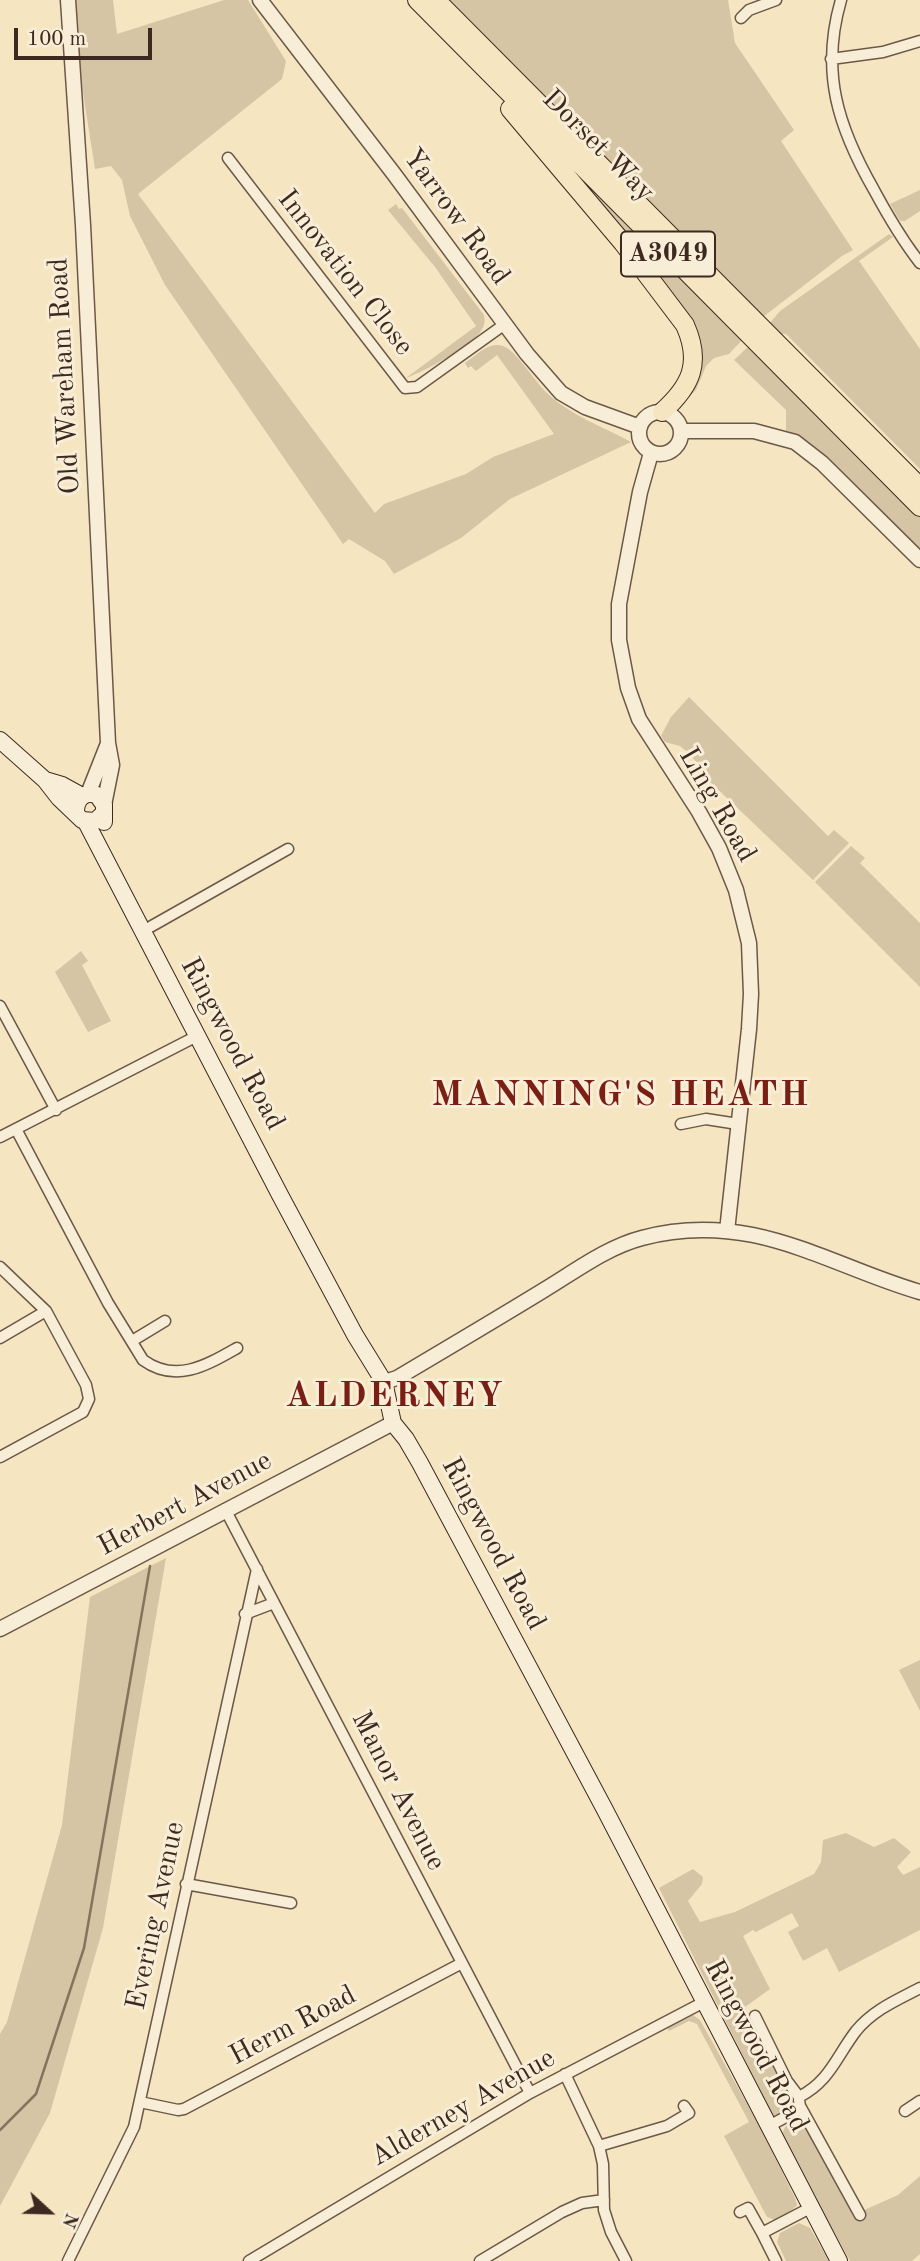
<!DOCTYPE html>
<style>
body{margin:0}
#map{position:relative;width:920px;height:2261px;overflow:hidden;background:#f5e5c1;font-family:"Old Standard TT",serif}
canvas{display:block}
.north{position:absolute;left:14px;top:2177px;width:70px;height:70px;-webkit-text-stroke:5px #f8eed7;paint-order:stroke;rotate:112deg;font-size:19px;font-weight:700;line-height:28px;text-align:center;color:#3d291f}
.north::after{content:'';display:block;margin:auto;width:24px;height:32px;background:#3d291f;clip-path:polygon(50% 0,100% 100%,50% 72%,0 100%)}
.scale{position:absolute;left:14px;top:28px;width:138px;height:32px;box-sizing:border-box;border:4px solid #3d291f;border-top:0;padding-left:9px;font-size:21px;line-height:24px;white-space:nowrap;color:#3d291f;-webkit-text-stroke:5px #f8eed7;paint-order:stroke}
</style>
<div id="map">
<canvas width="920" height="2261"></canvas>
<div class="north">N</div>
<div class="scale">100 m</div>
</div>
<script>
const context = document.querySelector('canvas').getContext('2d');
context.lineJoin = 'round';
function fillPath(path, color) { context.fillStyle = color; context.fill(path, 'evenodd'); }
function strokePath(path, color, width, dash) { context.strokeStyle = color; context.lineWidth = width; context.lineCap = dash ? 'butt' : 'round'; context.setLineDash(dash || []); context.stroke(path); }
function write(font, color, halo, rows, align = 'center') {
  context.font = font + ' "Old Standard TT",serif'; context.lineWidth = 6; context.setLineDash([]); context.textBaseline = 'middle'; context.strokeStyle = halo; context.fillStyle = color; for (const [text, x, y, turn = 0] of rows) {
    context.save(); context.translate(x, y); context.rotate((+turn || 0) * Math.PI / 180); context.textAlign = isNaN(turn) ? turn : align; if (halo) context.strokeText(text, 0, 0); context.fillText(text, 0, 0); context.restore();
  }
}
const green = new Path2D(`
 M74 0H113L117 34 224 0H248L286 61 282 79 138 194 375 513 384 504 466 474 493 457 554 434 497 355 476 371 471 366 468 368 465 363C475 356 489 341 503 346 516 350 535 382 547 393 571 416 602 426 631 442L510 499 461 538 394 574 385 561 349 539 343 544 165 285 130 216 122 180 111 166 95 169 81 80Z
 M450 0H728L735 43 794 130 781 141 853 250 842 256 763 317Z
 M559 154 743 339 729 354 714 358 706 366 696 390 681 405 697 357Z
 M920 190V211L905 221H900L890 204Z
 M396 204 399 209 402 208 484 315C485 321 485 325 481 331 472 346 423 372 406 378L400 375 367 333V330L406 378 476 326 435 267 388 210Z
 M889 234 893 237 859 261 920 349V469L786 334H780L769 324 780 311Z
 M750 345 920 516V552L786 434V410L734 360Z
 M689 697 828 836 834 830 849 843 813 880 707 779 691 755 680 746 665 742 661 736 671 717Z
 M851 846 865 858 860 863 920 923V987L815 882Z
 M81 951 88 961 82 965 111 1021 88 1032 55 972Z
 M166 1558 103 1928 50 2113 0 2206V2034L7 2022 62 1825 90 1597Z
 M920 1660V1711L899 1670Z
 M846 1833 874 1847 894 1838 911 1852 897 1867 903 1875 920 1867V1930L839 1972 827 1948 803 1961 788 1932 799 1926 792 1913 756 1932 753 1930 743 1936 770 1989 745 2007 795 2103C790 2112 782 2116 773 2116L659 1888 693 1869 703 1877 702 1884 688 1901 700 1922 735 1912 814 1874 821 1862 823 1840Z
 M693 2015 700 2020 760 2127 795 2198 797 2205 792 2210 775 2220 767 2217 724 2136 749 2122 697 2024 689 2021 669 2031 667 2028Z
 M799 2116 803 2117 857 2219 865 2215 862 2211 898 2195 920 2176V2254L912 2261H850L782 2137C783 2125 790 2122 799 2116Z
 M799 2223 810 2228 829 2261H786L777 2242 780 2233Z`);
const stream = new Path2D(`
 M0 2130 36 2094 84 1948 150 1566`);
const minor = new Path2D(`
 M841 0C820 72 838 127 874 190 888 216 902 240 920 263
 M741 18 749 10 776 0
 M831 59 883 52 920 41
 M228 158 405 388 417 387 505 324
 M143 931 288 849
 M0 1006 56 1110
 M681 1124 706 1119 738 1124
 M16 1129 108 1303 143 1360C176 1384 207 1365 237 1348
 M0 1137 197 1036
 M0 1267 46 1311 86 1385 89 1399 83 1412 0 1457
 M0 1338 46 1311
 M132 1341 165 1321
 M225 1509 530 2093
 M245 1614 274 1603
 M186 1884 291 1903
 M755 2016 787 2081 799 2097
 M565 2074 599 2146 603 2164 604 2210 611 2232 626 2261
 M799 2097C830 2081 836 2057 856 2031 873 2010 897 2000 920 1988
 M140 2102 178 2110 184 2109 462 1963
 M800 2106 860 2215
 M905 2111 920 2101
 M769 2126 795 2112 800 2106 799 2100
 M599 2146 667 2126 689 2113 684 2106
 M740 2212 748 2208 762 2233
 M68 2261 134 2127 257 1569
 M249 2261 530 2093 704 2002
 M480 2261 562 2212 582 2203 604 2200
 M776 2261 762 2233 810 2208`);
const tertiary = new Path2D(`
 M68 0 83 225 108 743 112 765 104 805
 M260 0 394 174 527 354 561 393 585 407 640 427
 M639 433a21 21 0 1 1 42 0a21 21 0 1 1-42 0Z
 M681 431H754L795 442 822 463 920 560
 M651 453 640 492 619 604V640L628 688 639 719 699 812 719 848 736 890 749 943 751 994 749 1029 727 1231
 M88 794 107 746
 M384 1382 397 1378C446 1349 495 1320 544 1290 574 1272 607 1247 642 1238 679 1228 717 1228 753 1235 811 1247 864 1276 920 1292
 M0 1629 393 1423`);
const secondary = new Path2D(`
 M0 740 45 780 59 798 82 820 95 821 104 813
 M45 780 62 785 82 796
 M76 812C76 799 84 791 97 795L104 805V822
 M86 822 280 1195 355 1335 384 1382 393 1423 406 1439 420 1463 604 1808 839 2261`);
const trunk = new Path2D(`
 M417 0 920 507
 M436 0 920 487
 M510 109 623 243 685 325C702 363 691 386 662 412`);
const shields = [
 [668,254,94]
];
const shieldNames = [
 ["A3049",668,254]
];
const streetNames = [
 ["Dorset Way",598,146,45],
 ["Yarrow Road",456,217,54],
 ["Innovation Close",345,273,52],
 ["Old Wareham Road",65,376,-93],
 ["Ling Road",717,805,60],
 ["Ringwood Road",232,1044,62],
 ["Herbert Avenue",185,1504,-28],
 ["Ringwood Road",493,1544,62],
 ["Manor Avenue",398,1791,63],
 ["Evering Avenue",156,1916,-78],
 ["Herm Road",293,2026,-28],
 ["Ringwood Road",756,2046,62],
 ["Alderney Avenue",463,2108,-30]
];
const districtNames = [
 ["MANNING'S HEATH",621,1096],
 ["ALDERNEY",395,1397]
];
fillPath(green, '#d6c5a5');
strokePath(stream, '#86735f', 2.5);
strokePath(minor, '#6b5848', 13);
strokePath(tertiary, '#6b5848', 17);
strokePath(secondary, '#3d291f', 18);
strokePath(trunk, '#3d291f', 20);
strokePath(minor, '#f8eed7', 10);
strokePath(tertiary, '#f8eed7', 14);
strokePath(secondary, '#f8eed7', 16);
strokePath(trunk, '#f5e5c1', 18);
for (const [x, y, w] of shields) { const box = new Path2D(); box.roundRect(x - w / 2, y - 22.5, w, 45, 5); context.fillStyle = '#f8eed7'; context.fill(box); strokePath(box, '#3d291f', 2); }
write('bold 26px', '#3d291f', null, shieldNames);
write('28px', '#3d291f', '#f8eed7', streetNames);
context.letterSpacing = '2px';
write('bold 35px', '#7a1f14', '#f8eed7', districtNames);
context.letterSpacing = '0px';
</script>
